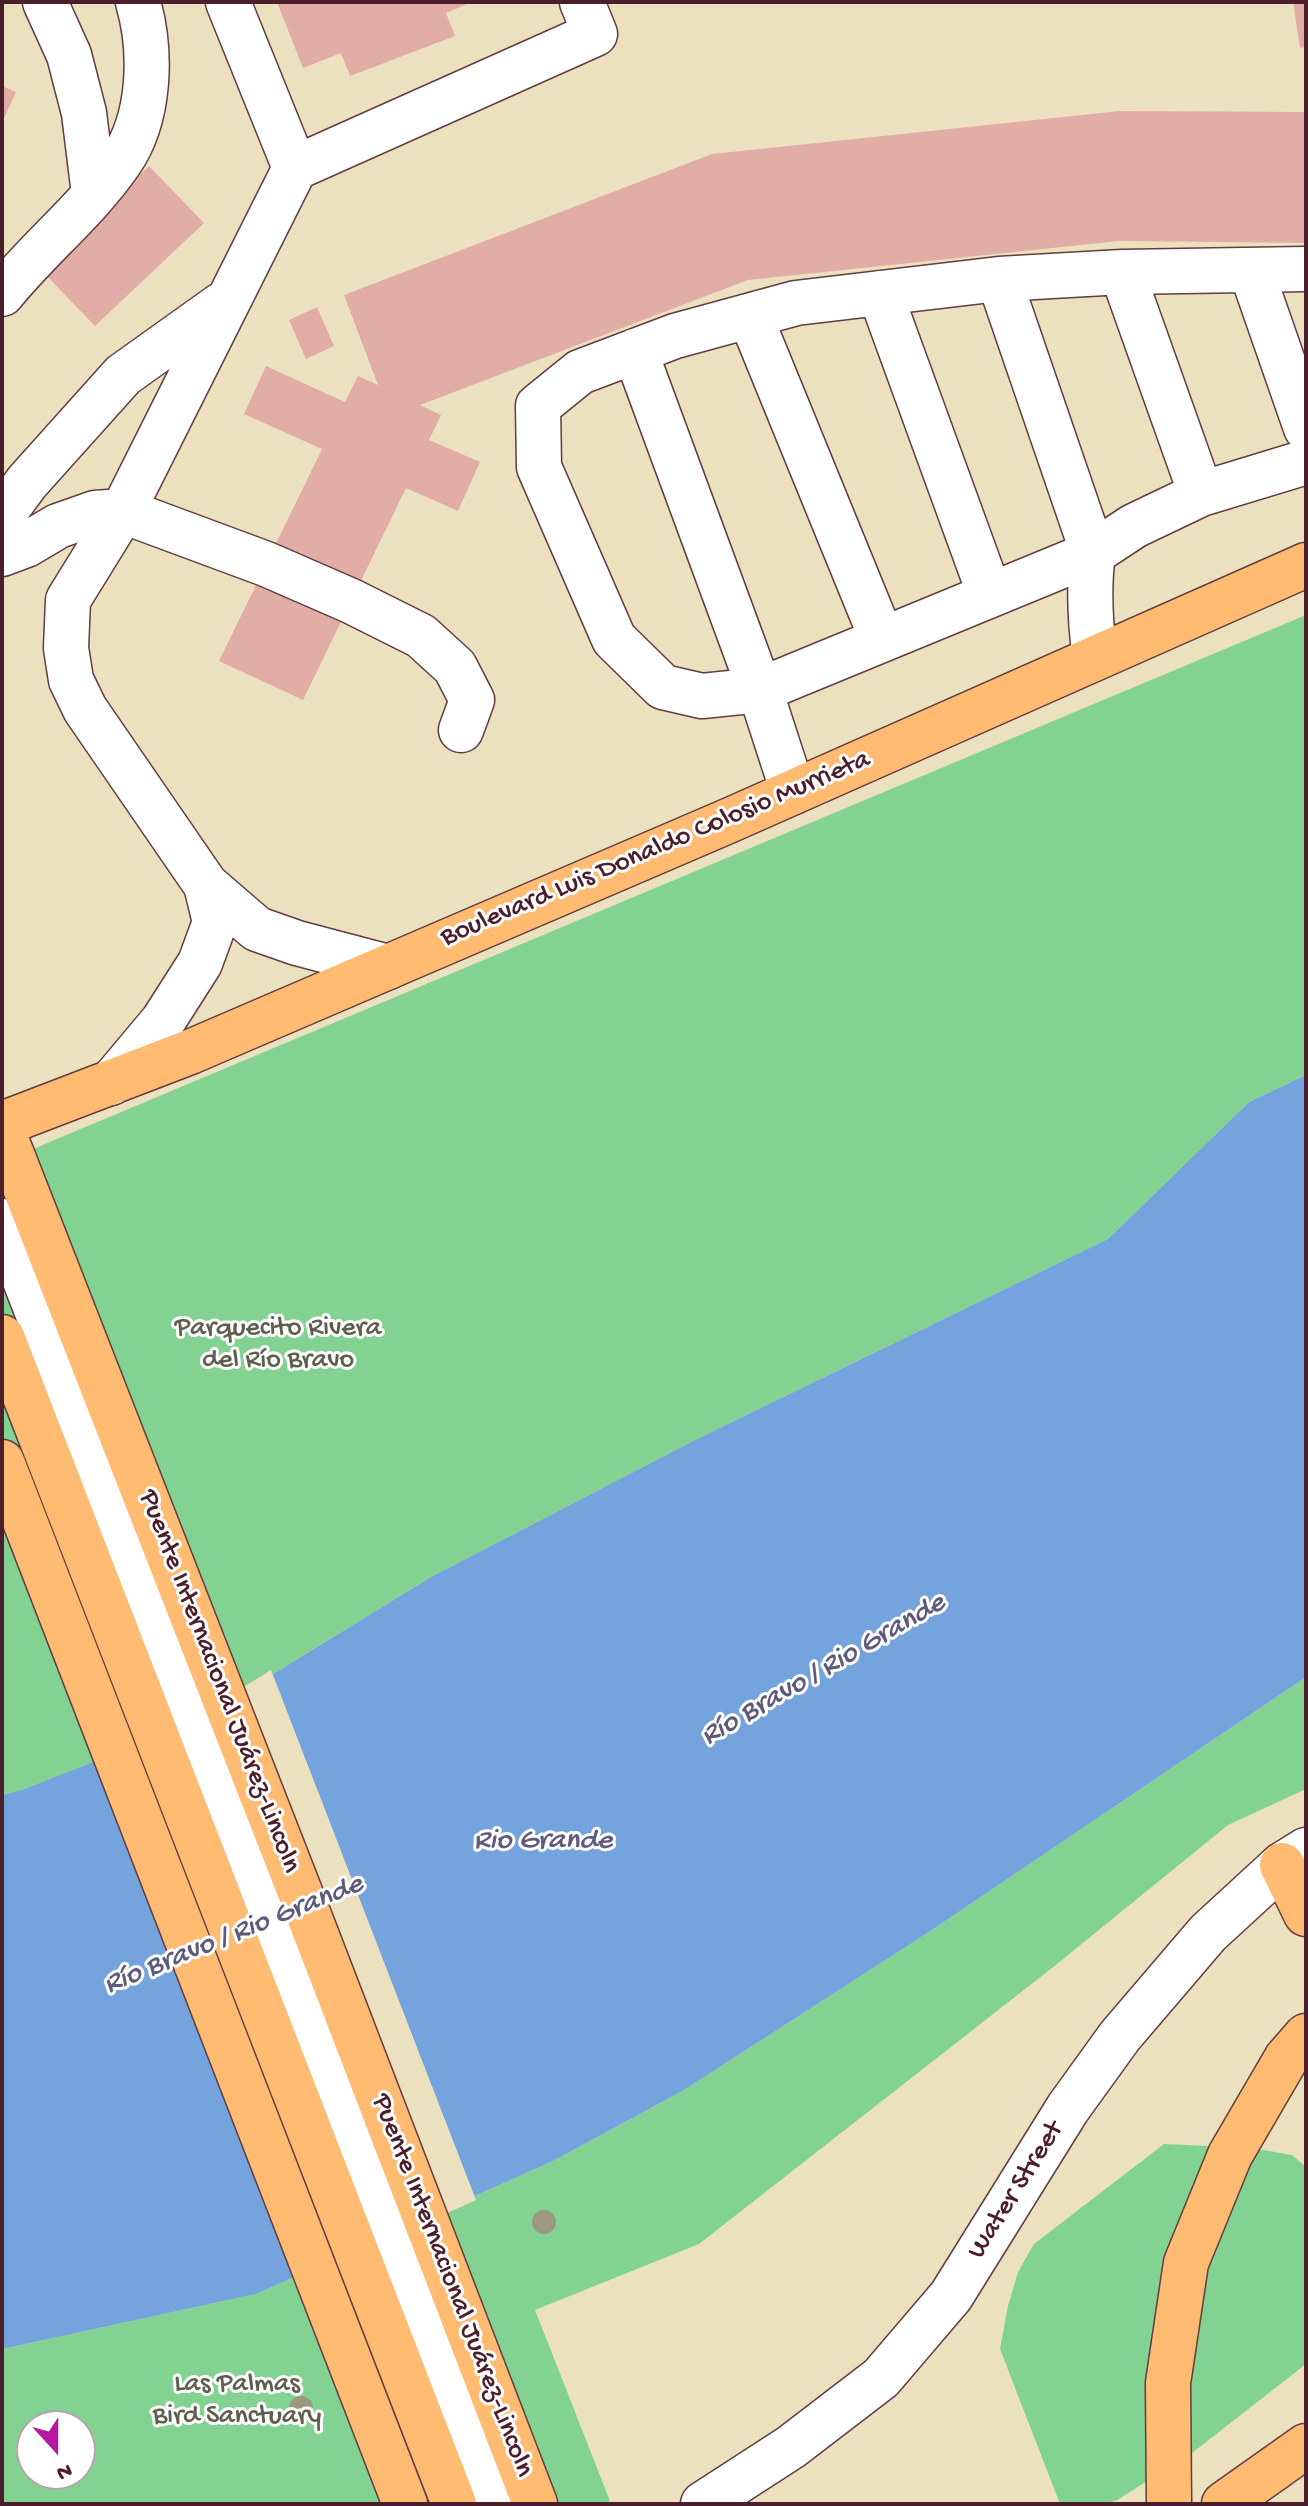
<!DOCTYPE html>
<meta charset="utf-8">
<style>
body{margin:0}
#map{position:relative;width:1308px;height:2506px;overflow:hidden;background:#ebe1bf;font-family:"Gochi Hand",sans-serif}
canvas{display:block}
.frame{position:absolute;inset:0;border:4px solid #4a1f2b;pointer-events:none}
.north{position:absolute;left:16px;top:2410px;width:80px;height:80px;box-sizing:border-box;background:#fff;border:2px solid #b7a5aa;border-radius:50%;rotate:159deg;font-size:22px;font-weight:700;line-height:32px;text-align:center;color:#4a1f2b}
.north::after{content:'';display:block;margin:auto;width:28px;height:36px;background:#b5179e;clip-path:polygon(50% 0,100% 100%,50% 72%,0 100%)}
</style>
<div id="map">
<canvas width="1308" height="2506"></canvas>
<div class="frame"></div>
<div class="north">N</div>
</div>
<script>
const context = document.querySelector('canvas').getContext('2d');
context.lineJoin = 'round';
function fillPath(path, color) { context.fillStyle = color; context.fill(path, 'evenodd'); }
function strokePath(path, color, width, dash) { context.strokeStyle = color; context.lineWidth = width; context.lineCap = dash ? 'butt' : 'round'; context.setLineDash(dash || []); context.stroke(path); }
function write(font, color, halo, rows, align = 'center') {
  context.font = font + ' "Gochi Hand",sans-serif'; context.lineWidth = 6; context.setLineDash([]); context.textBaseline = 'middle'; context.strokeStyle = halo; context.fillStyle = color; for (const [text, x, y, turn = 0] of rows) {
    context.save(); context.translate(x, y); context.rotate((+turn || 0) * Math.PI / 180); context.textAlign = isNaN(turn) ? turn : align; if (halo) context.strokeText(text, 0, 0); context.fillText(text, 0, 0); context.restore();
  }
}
const green = new Path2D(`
 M1306 615V1075L1249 1102 1108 1239 693 1441 431 1577 195 1722 24 1789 2 1795V1162Z
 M1306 1677V1789L1228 1825 1052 1968 699 2244 535 2310 610 2501 601 2504H2V2349L256 2294 553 2161 684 2090 929 1932ZM32 2426H80V2474H32Z
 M1164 2144 1252 2148 1292 2155 1306 2167V2364L1192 2453 1117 2500 1106 2504H1060L1000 2349 1008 2306 1018 2272 1034 2244Z`);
const water = new Path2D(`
 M1306 1075V1677L929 1932 684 2090 553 2161 256 2294 2 2349V1795L24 1789 195 1722 431 1577 693 1441 1108 1239 1249 1102Z`);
const pier = new Path2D(`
 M271 1670 476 2200 301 2279 99 1756 193 1718Z`);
const building = new Path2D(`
 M277 2H472L446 13 455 36 350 76 341 53 303 68Z
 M1293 2H1306V47L1300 48Z
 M2 86 16 92 2 123Z
 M1120 111 1306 112V243L1119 241 748 280 420 405 441 415 429 440 480 462 458 511 406 488 303 700 219 661 322 449 244 414 266 366 345 402 358 376 378 385 344 295 712 154Z
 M149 166 204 223 95 326 40 269Z
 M317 307 334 346 306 359 289 320Z`);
const minor = new Path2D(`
 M45 2 69 55 84 113 94 194
 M228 2 295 168
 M1251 270 1306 428
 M1122 272 1201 494
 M880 293 990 595
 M2 294C39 248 87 210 120 162 151 118 152 51 138 2
 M750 316 882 639
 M635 351 760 690 1093 553 999 279
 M2 516 27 482 123 375 221 305
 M2 554 26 545 58 526 95 513 123 511 266 564 351 601 421 636 455 667 472 700 461 730
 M1095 658C1090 622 1088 589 1093 553L1134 526 1201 494 1306 462
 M793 792 760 690 702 696 663 687 614 639 539 467 538 406 580 372 675 336 796 303 999 279 1122 272 1306 269
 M388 967 297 943 257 929 206 885 85 709 71 680 66 648 68 600 123 511 295 168 595 34 582 2
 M111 1083 163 1021 200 963 215 922 206 885
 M2 1221 498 2504
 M703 2504 791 2447 881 2378 951 2296 1068 2108 1120 2036 1208 1933 1282 1865 1306 1850`);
const major = new Path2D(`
 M2 1124 190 1052 728 821 1306 565
 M1169 2504 1168 2383 1186 2263 1230 2155 1286 2059 1306 2036`);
const highway = new Path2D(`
 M2 1129 303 1900 535 2504
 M2 1337 454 2504
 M2 1462 405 2504
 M1282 1865 1306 1914
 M1224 2504 1306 2446`);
const trees = [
 [544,2222],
 [301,2408]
];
const streetNames = [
 ["Boulevard Luis Donaldo Colosio Murrieta",656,850,-23],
 ["Puente Internacional Juárez-Lincoln",218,1682,69],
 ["Water Street",1017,2191,-58],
 ["Puente Internacional Juárez-Lincoln",451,2286,69]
];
const parkNames = [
 ["Parquecito Rivera",278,1330],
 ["del Río Bravo",278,1362],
 ["Las Palmas",237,2386],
 ["Bird Sanctuary",237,2418]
];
const waterNames = [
 ["Río Bravo / Rio Grande",824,1671,-30],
 ["Rio Grande",543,1842],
 ["Río Bravo / Rio Grande",234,1936,-22]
];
fillPath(green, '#82d292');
fillPath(water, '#75a3de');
fillPath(pier, '#ebe1bf');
fillPath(building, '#e2ada7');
strokePath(minor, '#623c41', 47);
strokePath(major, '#623c41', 47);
strokePath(highway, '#623c41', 47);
strokePath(minor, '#fff', 44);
strokePath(major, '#febb71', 44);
strokePath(highway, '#febb71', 44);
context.fillStyle = '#9d9981';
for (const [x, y] of trees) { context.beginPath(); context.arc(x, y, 12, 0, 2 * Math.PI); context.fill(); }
write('28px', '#4a1f2b', '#fff', streetNames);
write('28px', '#5e5e4f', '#fff', parkNames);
write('italic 30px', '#5d5a7c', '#fff', waterNames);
</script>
